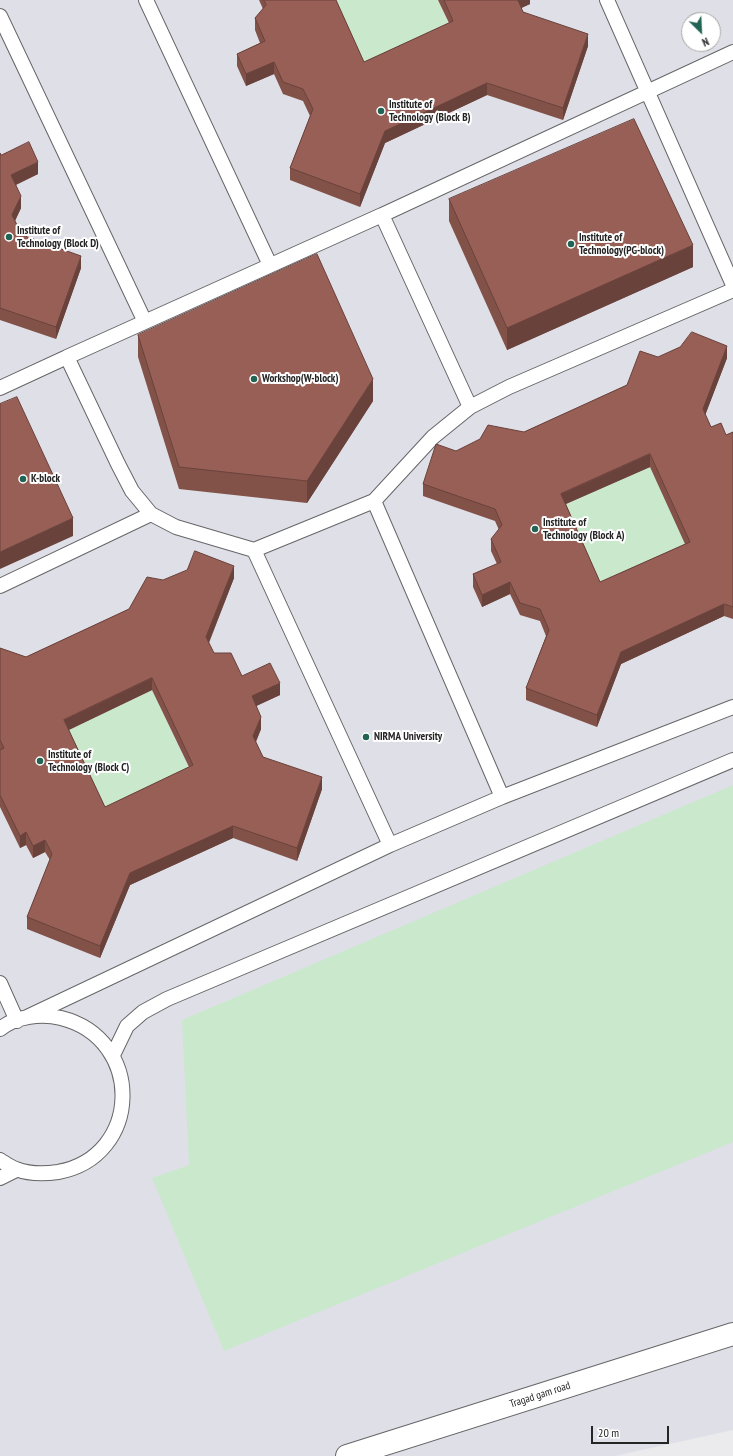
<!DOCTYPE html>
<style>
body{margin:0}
#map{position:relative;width:733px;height:1456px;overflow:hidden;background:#ebebed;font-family:"PT Sans Narrow",sans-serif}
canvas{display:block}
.north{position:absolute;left:681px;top:12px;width:40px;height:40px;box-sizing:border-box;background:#fff;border:1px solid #a8a8a8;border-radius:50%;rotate:156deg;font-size:11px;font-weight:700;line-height:16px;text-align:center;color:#252526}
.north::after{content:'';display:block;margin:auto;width:14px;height:18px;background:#216454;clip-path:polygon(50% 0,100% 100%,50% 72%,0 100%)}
.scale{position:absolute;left:591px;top:1426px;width:78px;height:18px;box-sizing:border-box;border:2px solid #252526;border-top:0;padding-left:5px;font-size:12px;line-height:14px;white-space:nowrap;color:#252526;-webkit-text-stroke:3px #fff;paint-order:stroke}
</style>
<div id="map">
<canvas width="733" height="1456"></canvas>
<div class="north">N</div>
<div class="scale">20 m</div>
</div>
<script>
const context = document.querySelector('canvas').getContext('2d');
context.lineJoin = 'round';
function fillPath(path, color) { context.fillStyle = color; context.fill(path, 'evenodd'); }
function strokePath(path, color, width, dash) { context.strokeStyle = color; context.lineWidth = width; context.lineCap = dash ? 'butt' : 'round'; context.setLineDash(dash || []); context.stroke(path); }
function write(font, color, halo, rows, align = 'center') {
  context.font = font + ' "PT Sans Narrow",sans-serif'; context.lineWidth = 4; context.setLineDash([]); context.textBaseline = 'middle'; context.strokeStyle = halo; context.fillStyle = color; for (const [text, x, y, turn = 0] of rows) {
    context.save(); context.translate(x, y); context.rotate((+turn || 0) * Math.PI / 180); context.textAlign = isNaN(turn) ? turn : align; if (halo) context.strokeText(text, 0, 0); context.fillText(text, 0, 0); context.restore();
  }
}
const built = new Path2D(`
 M0 0H733V1430L615 1456H0ZM689 20H713V44H689Z`);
const green = new Path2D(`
 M331 0H438L453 34 364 74Z
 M650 467 690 554 600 594 561 506Z
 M152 690 193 777 105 819 64 732Z
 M733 785V1142L224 1351 152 1178 189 1165 182 1020Z`);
const lane = new Path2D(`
 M146 0 270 265
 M607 0 733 285
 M0 16 145 322
 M382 215 733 52
 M0 388 67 357
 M470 407 382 215 67 357 118 464 132 491 151 514 176 527 254 550 374 501 433 437 470 407 509 387 733 290
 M374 501 502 797
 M254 550 390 845
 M0 586 151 514
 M0 983 17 1021
 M27 1017 390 845 502 797 733 707
 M0 1029C16 1016 42 1013 61 1018 145 1039 142 1157 58 1172 45 1174 29 1174 16 1169 10 1167 5 1163 0 1160
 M113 1055 127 1026 143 1012 167 999 733 760
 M0 1178 16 1170`);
const street = new Path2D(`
 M347 1456 733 1334`);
const wall = new Path2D(`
 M259 0H336L364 62 449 23 438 0H530V4L521 8 523 12 588 46 563 120 487 95 385 143 360 207 290 180V168L310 116 303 101 283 94 274 74 246 86 237 66V54L260 43 255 30V18L263 9Z
 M0 153 1 155 38 174 16 185 21 208 15 221 22 235 81 268 56 339 0 320Z
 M449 199 693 267 507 350 449 221Z
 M138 335 373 401 307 503 179 489 138 357Z
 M658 357 727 358 705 415 711 427 726 435 733 432V619L724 616 621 664 597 727 526 700V688L546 636 540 621 520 615 510 594 482 607 473 587V574L497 564 491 551V539L499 530 495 521 423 496V484L456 451 524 432 627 385ZM650 467 685 544 600 582 566 504Z
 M234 578 209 643 214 653 242 676 280 695 256 706 261 729 256 742 263 757 322 789 297 861 233 838 130 885 100 958 27 929V917L50 860 45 852 33 858 26 845 20 848 0 807V648L26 657 129 609 163 580ZM152 690 189 767 105 807 69 730Z`);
const shadedWall = new Path2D(`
 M517 0H530V4L517 10Z
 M588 34V46L563 120V108Z
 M274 62V74L246 86V74Z
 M487 83V95L385 143 360 207V194L385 131Z
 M38 162V174L11 187V175Z
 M21 196V208L12 227V215Z
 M693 245V267L507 350V328Z
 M81 256V268L56 339V327Z
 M727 346V358L703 421V409Z
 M373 379V401L307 503V481Z
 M650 454V467L561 506V494Z
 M73 518V536L0 569V552Z
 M234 566V578L206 649V637Z
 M510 582V594L482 607V595Z
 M724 604V616L621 664 597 727V715L621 652Z
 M152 678V690L64 732V720Z
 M280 683V695L252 708V696Z
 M261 717V729L253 748V736Z
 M322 777V789L297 861V848Z
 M233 826V838L130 885 100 958V946L130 873Z
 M26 832V845L20 848V836Z
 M45 840V852L33 858V846Z`);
const building = new Path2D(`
 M264 0H336L364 62 453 21 444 0H518L523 12 588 34 563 108 487 83 385 131 360 194 290 168 313 109 303 89 283 82 274 62 246 74 237 54 265 41 255 18 266 5Z
 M634 119 693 245 507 328 449 199Z
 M29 142 38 162 11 175 21 196 12 215 22 235 81 256 56 327 0 308V153L1 155Z
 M317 254 373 379 307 481 179 467 138 335Z
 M692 332 727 346 703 409 711 427 721 423 726 435 733 432V607L724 604 621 652 597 715 526 688 549 630 540 609 520 603 510 582 482 595 473 574 501 562 491 539 502 525 495 509 423 484 436 444 456 451 480 439 488 425 524 432 627 385 640 351 658 357 680 347ZM650 454 690 542 600 582 561 494Z
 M17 397 73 518 0 552V404Z
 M195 551 234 566 206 637 214 653H231L242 676 270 663 280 683 252 696 261 717 253 736 263 757 322 777 297 848 233 826 130 873 100 946 27 917 52 854 45 840 33 846 26 832 20 836 0 795V750L4 748 0 740V648L26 657 129 609 147 577 163 580 187 570ZM152 678 193 765 105 807 64 720Z`);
const markers = [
 [381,111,4,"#216454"],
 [9,237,4,"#216454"],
 [571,244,4,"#216454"],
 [254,379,4,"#216454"],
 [23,479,4,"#216454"],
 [535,529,4,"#216454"],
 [366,737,4,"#216454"],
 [40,761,4,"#216454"]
];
const poiNames = [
 ["Institute of",389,105],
 ["Technology (Block B)",389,118],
 ["Institute of",17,231],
 ["Technology (Block D)",17,244],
 ["Institute of",579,238],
 ["Technology(PG-block)",579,251],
 ["Workshop(W-block)",262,379],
 ["K-block",31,479],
 ["Institute of",543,523],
 ["Technology (Block A)",543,536],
 ["NIRMA University",374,737],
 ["Institute of",48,755],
 ["Technology (Block C)",48,768]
];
const streetNames = [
 ["Tragad gam road",540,1395,-18]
];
fillPath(built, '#dfdfe8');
fillPath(green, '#cae8cc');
strokePath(lane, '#666668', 16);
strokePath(street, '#666668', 24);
strokePath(lane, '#fff', 14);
strokePath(street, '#fff', 22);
fillPath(wall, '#825249');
fillPath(shadedWall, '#6a423c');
fillPath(building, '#975f55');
strokePath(building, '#6a423c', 1);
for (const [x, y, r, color] of markers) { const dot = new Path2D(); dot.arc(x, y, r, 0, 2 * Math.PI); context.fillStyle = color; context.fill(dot); strokePath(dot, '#fff', 1.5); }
write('bold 11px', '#252526', '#fff', poiNames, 'left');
write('11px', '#252526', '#fff', streetNames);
</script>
